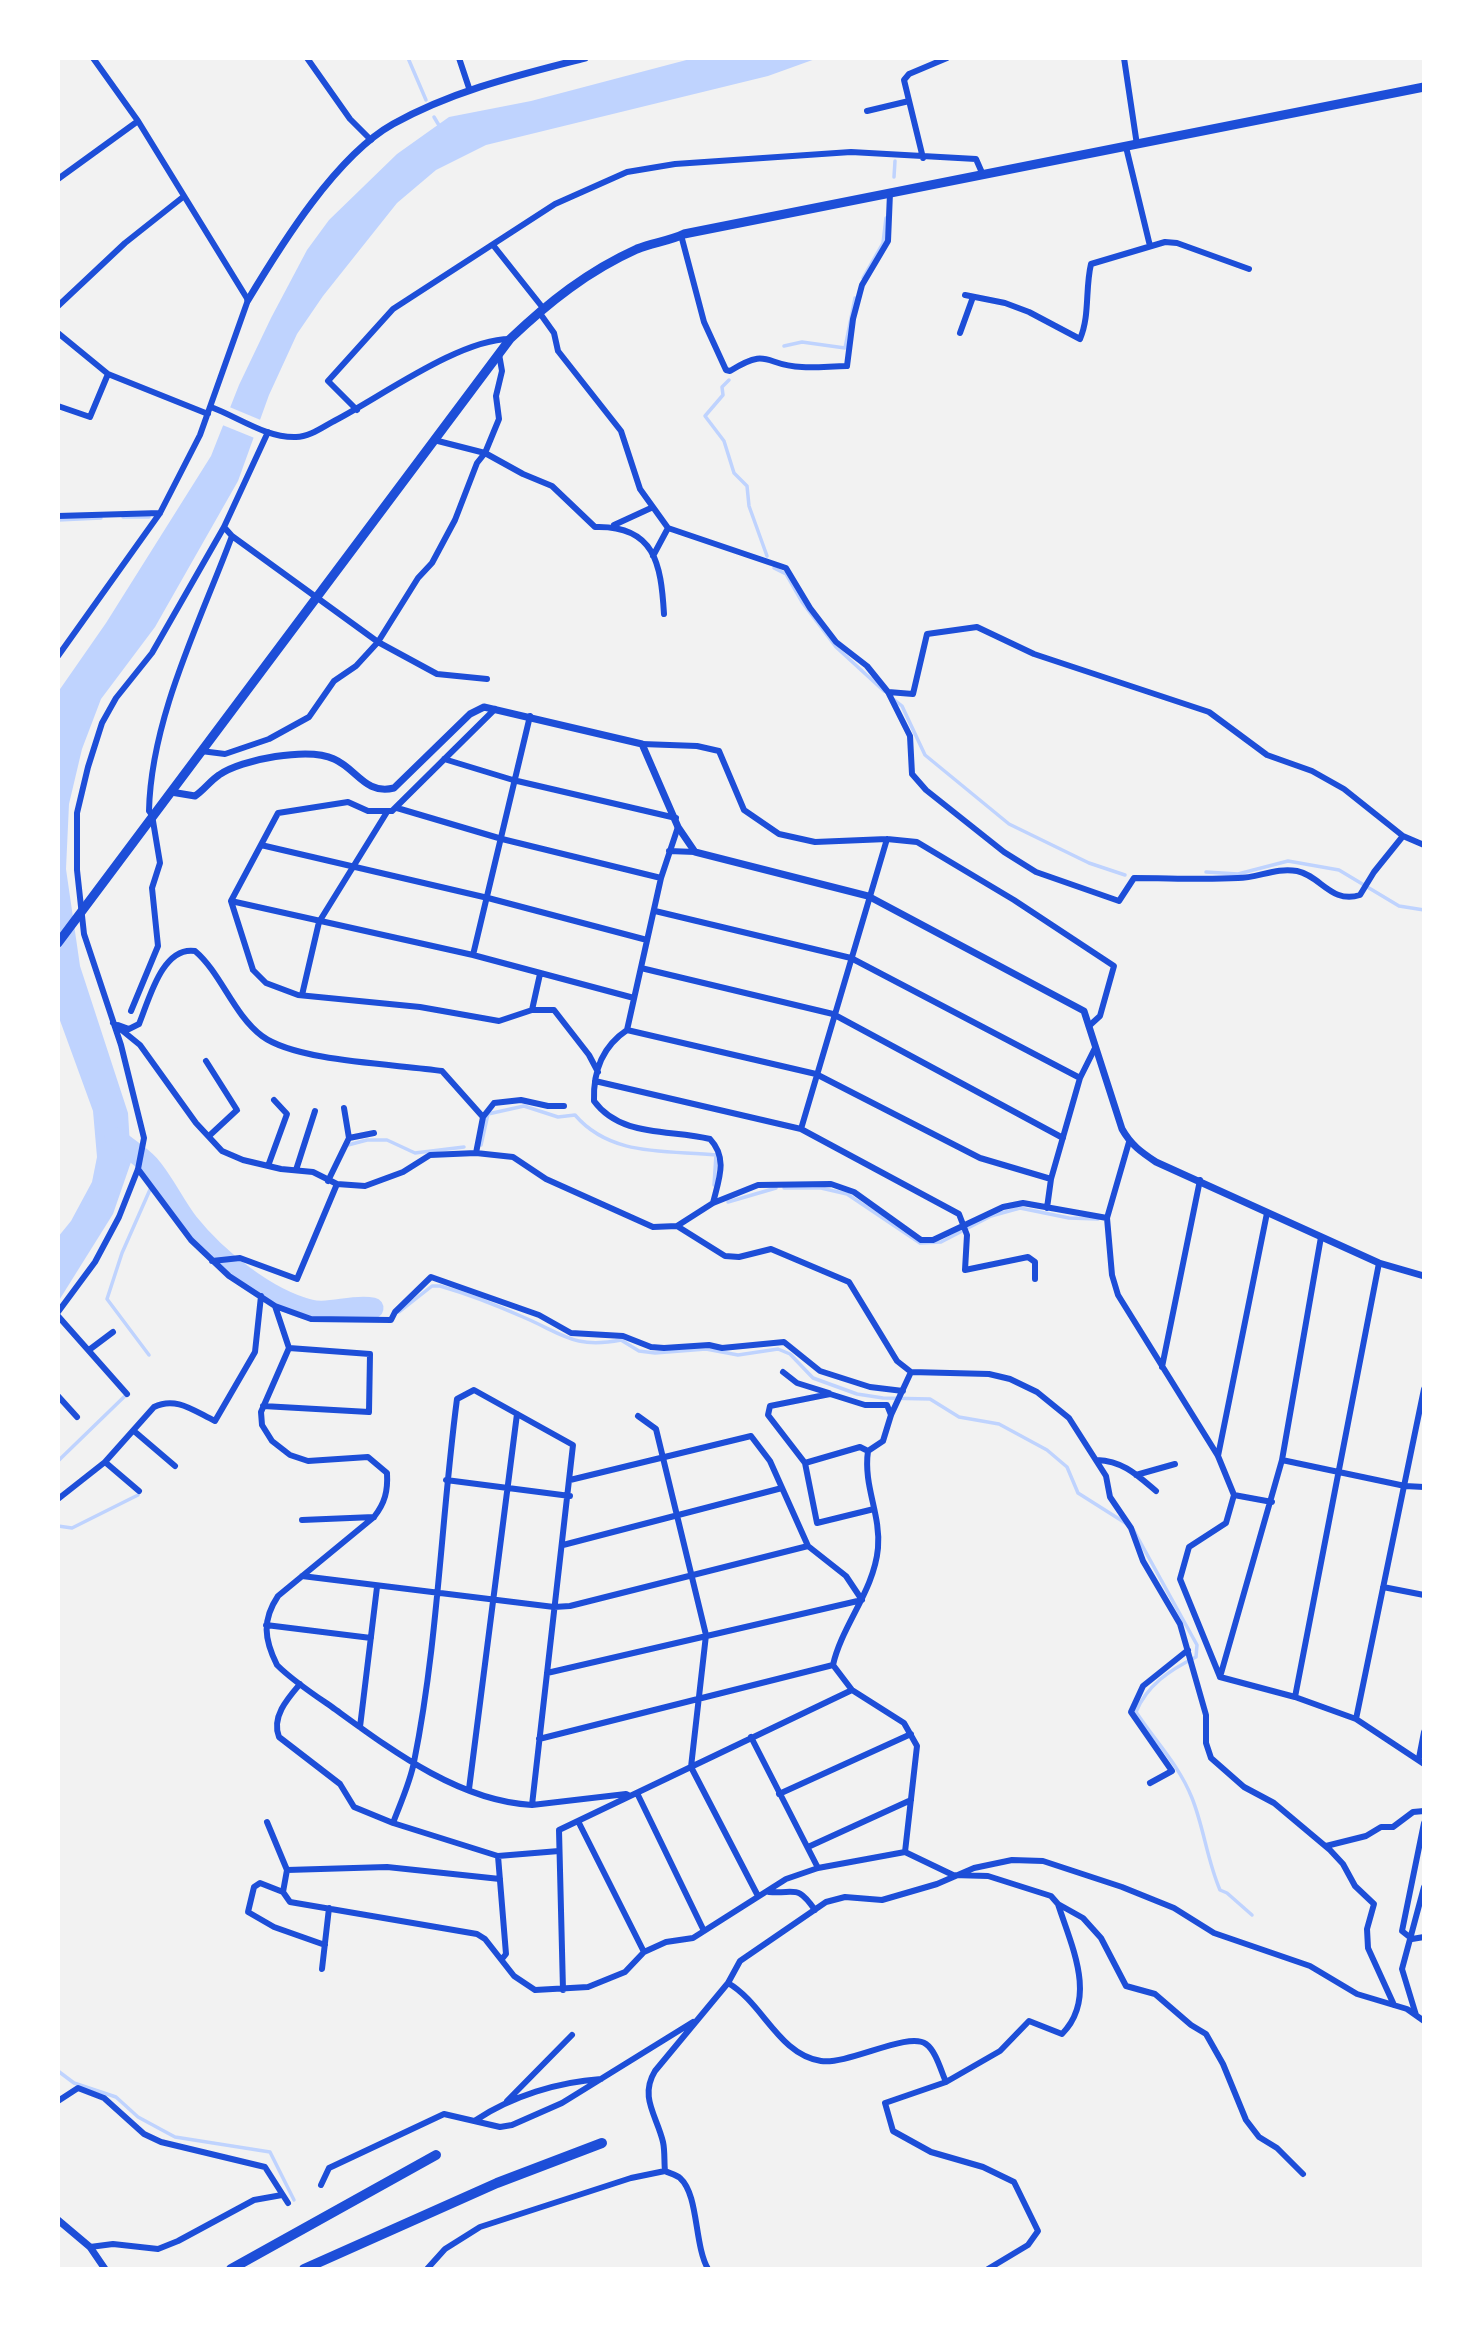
<!DOCTYPE html>
<style>
body{margin:0}
#map{position:relative;width:1482px;height:2327px;overflow:hidden;background:#f2f2f2;font-family:Literata,serif}
canvas{display:block}
.frame{position:absolute;inset:0;border:60px solid #fff;pointer-events:none}
</style>
<div id="map">
<canvas width="1482" height="2327"></canvas>
<div class="frame"></div>
</div>
<script>
const context = document.querySelector('canvas').getContext('2d');
context.lineJoin = 'round';
function fillPath(path, color) { context.fillStyle = color; context.fill(path, 'evenodd'); }
function strokePath(path, color, width, dash) { context.strokeStyle = color; context.lineWidth = width; context.lineCap = dash ? 'butt' : 'round'; context.setLineDash(dash || []); context.stroke(path); }
const water = new Path2D(`
 M694 58H818L768 76 486 145 436 170 397 203 323 296 297 334 269 395 238 481 155 627 101 699 82 749 69 804 66 869 80 966 128 1113 131 1162 113 1214 58 1302V1237L71 1221 92 1182 97 1157 93 1111 58 1015V692L106 623 211 456 239 385 271 318 307 250 329 220 397 154 449 117 531 101Z`);
const pier = new Path2D(`
 M227 406 263 421 257 439 220 424Z`);
const stream = new Path2D(`
 M408 58 426 100
 M434 117 440 127
 M894 177 895 161
 M863 278 883 243 886 218
 M784 346 802 342 845 348 855 298
 M729 380 722 387 723 395 705 416 724 441 734 473 747 486 749 506 767 556
 M123 517H149
 M58 520 101 518
 M774 568 786 574 802 602 836 647 884 691
 M892 698 902 706 925 755 1009 824 1089 863 1125 875
 M1206 872 1238 874 1288 861 1339 870 1399 906 1424 910
 M348 1145 367 1140H387L415 1153 464 1147
 M481 1145 488 1114 524 1106 558 1117 575 1115C611 1157 666 1150 716 1155L714 1185
 M784 1188H821L847 1194 920 1243 941 1242 991 1216 1020 1208 1069 1218 1098 1219
 M728 1202 776 1188
 M399 1312 432 1286H440C468 1294 496 1305 523 1317 563 1334 574 1349 621 1340L639 1351 655 1353 706 1349 738 1355 778 1349 790 1354 813 1378 857 1394 883 1398 930 1399 959 1417 999 1424 1047 1450 1067 1467 1078 1493 1127 1524
 M149 1355 107 1299 122 1253 156 1176
 M58 1461 127 1394
 M58 1526 72 1528 138 1495
 M1133 1529 1197 1645 1196 1657C1170 1670 1147 1685 1136 1712 1155 1741 1179 1765 1192 1798 1204 1828 1207 1860 1220 1890L1227 1893 1252 1915
 M58 2071 74 2083 116 2097 138 2117 175 2137 270 2152 294 2200`);
const river = new Path2D(`
 M115 1138C126 1147 140 1155 149 1165 164 1182 174 1205 188 1223 216 1258 266 1299 310 1310 331 1315 351 1304 373 1308`);
const minor = new Path2D(`
 M307 58 350 119 371 140
 M459 58 469 88
 M1124 58 1137 145
 M867 111 909 101
 M1126 147 1150 246
 M923 158 904 80 909 74 947 58
 M58 179 138 121
 M681 235 704 322 726 370 730 371C770 346 764 366 802 367 817 368 832 366 847 366L853 319 862 285 888 241 890 193
 M493 245 543 308
 M965 295 1005 303 1029 312 1080 339C1090 316 1085 289 1091 264L1165 242 1177 243 1249 269
 M58 306 125 243 183 197
 M539 312 554 333 558 351 621 431 640 489 668 528 786 568 810 608 836 642 867 666 888 692 913 694 927 634 977 627 1034 654 1209 712 1267 755 1312 771 1344 789 1403 836 1424 845
 M58 333 108 374 208 414
 M960 333 973 297
 M58 406 90 417 108 374
 M211 407C238 417 266 438 296 437 310 437 324 426 336 420 382 396 460 339 510 339
 M357 410 328 381 393 309 555 204 627 172 675 164 851 152 976 159 983 175
 M434 440 485 453 523 474 552 486 595 527C655 525 661 564 664 614
 M58 516 160 513
 M614 525 651 508
 M224 527 232 536 378 642 437 674 487 679
 M653 556 668 528
 M58 656 160 513 200 435 248 300 138 121 93 58
 M888 692 910 736 912 774 926 790 1004 852 1036 872 1119 901 1134 878C1169 878 1203 880 1238 878 1258 878 1276 867 1297 871 1321 876 1331 904 1360 895L1374 872 1403 836
 M495 709 392 811H368L348 802 278 813 231 901 253 970 266 983 298 995 420 1007 499 1021 532 1010H554L589 1055 598 1072
 M642 744 697 746 719 751 744 810 779 834 815 842 887 839 917 842 1014 900 1114 966 1100 1016 1089 1026
 M201 751 225 754 269 739 309 717 334 681 356 666 378 642 418 578 432 563 455 520 477 463 485 453 499 419 496 396 502 371 499 354
 M444 759 513 780 676 818
 M397 808 502 839 661 878
 M678 827 661 878 627 1030C603 1046 593 1071 594 1101 621 1138 671 1129 710 1139 728 1158 719 1179 713 1203
 M261 845 488 898 647 940
 M669 851 695 852
 M231 901 473 955 634 998
 M655 911 851 958 1080 1078
 M473 955 530 716
 M641 968 833 1014 1063 1138
 M302 995 319 922 387 812
 M532 1010 540 974
 M131 1011 158 946 152 888 160 863 152 815 149 811C151 718 200 622 232 536
 M113 1023 140 1045 196 1123 222 1151 243 1160 281 1169 313 1172 337 1184 365 1186 403 1172 430 1155 476 1153 513 1157 546 1179 653 1227 677 1226 713 1203 758 1185 831 1184 854 1192 921 1240H933L1003 1207 1023 1203 1107 1218
 M118 1025 129 1029 139 1024C149 1000 162 946 195 951 221 973 233 1014 262 1036 297 1062 397 1064 442 1071L483 1117 476 1153
 M627 1030 816 1074 980 1158 1051 1179
 M206 1061 237 1110 209 1136
 M595 1081 801 1129 959 1214 967 1235 965 1270 1028 1257 1035 1262V1279
 M483 1117 494 1103 521 1100 548 1106H564
 M801 1129 887 839
 M349 1138 374 1133
 M1129 1142 1107 1218 1112 1275 1118 1295 1218 1456 1234 1495 1226 1523 1189 1547 1180 1579 1220 1677
 M268 1166 287 1114 274 1100
 M138 1169 191 1240 229 1276 275 1306 311 1319 391 1320 395 1312 431 1277 539 1315 571 1333 623 1336 651 1347 664 1348 709 1345 722 1348 784 1342 820 1371 870 1387 903 1391
 M296 1170 315 1111
 M328 1181 349 1138 344 1108
 M1047 1208 1051 1179 1080 1078 1095 1048
 M677 1226 725 1256 739 1257 771 1249 849 1282 897 1361 911 1372 989 1374 1010 1379 1037 1392 1069 1418 1106 1476 1110 1497 1131 1528 1143 1561 1180 1624 1206 1715V1743L1211 1758 1244 1787 1274 1803 1330 1850 1343 1864 1355 1886 1374 1904 1367 1929 1368 1948 1394 2005
 M212 1261 240 1258 297 1279 337 1184
 M275 1306 289 1348 261 1412 262 1425 272 1441 290 1455 308 1461 368 1457 387 1473C388 1491 385 1503 374 1517L278 1596C262 1620 264 1639 277 1665 293 1681 313 1694 332 1707 390 1749 458 1801 532 1805L626 1794 630 1796
 M58 1312 95 1262 119 1217 138 1169 144 1138 121 1045 84 934 77 870V813L88 767 102 723 116 698 152 653 224 527 268 432
 M58 1316 127 1394
 M89 1350 113 1332
 M1162 1367 1200 1180
 M783 1372 797 1383 829 1393
 M58 1396 77 1417
 M263 1406 369 1412 370 1354 289 1348
 M638 1416 656 1429 706 1635 691 1767 758 1896
 M134 1431 175 1466
 M1218 1456 1267 1213
 M1097 1460C1123 1461 1137 1475 1156 1491
 M1282 1460 1405 1486 1424 1487
 M105 1462 139 1491
 M805 1463 860 1447 868 1451
 M1136 1475 1175 1464
 M446 1480 570 1496
 M570 1480 751 1436 770 1461 808 1546
 M1234 1495 1272 1502
 M58 1499 105 1462 154 1407C176 1396 194 1411 215 1421L255 1352 261 1296
 M874 1509 817 1523 805 1463 768 1415 770 1406 830 1394 865 1405H887L891 1415
 M302 1520 374 1517
 M563 1545 782 1488
 M302 1576 554 1607 570 1606 808 1546 846 1576 862 1600
 M1383 1587 1424 1595
 M266 1625 371 1638
 M547 1673 862 1600
 M1220 1677 1282 1460 1321 1237
 M1220 1677 1295 1697 1356 1719 1424 1764
 M300 1684C288 1698 271 1717 279 1737L340 1784 354 1807 393 1823 498 1856 559 1851
 M1295 1697 1379 1263
 M1356 1719 1424 1389
 M360 1727 377 1587
 M751 1737 818 1868
 M539 1739 833 1665
 M1419 1758 1424 1732
 M1150 1783 1172 1771 1131 1712 1143 1686 1188 1650
 M469 1789 517 1414
 M637 1793 704 1931
 M779 1794 911 1734
 M578 1821 644 1952
 M267 1822 287 1870 283 1892 290 1902 477 1934 485 1939 514 1976 535 1990 588 1987 625 1972 644 1952 666 1942 693 1938 786 1879 818 1868 905 1852 953 1875 988 1876 1051 1896 1058 1904 1083 1918 1101 1938 1126 1986 1155 1994 1191 2025 1206 2034 1223 2064 1246 2120 1259 2137 1277 2148 1303 2174
 M393 1823C400 1804 410 1783 414 1762 438 1643 441 1520 457 1399L474 1390 573 1445 532 1805
 M1424 1823 1402 1931 1412 1939 1424 1937
 M1326 1846 1366 1836 1381 1827H1393L1413 1812 1424 1811
 M808 1847 911 1800
 M905 1852 917 1746 904 1723 852 1690 833 1665C842 1625 874 1591 878 1548 881 1514 863 1486 868 1451L883 1441 891 1415 911 1372
 M498 1856 506 1954 502 1959
 M287 1870 387 1867 500 1879
 M283 1892 260 1883 254 1887 248 1912 274 1927 325 1945
 M769 1892C796 1894 797 1884 815 1910
 M322 1969 329 1908
 M728 1983C763 2003 778 2054 821 2061 849 2065 908 2031 926 2044 936 2051 941 2071 946 2082
 M563 1990 559 1830 852 1690
 M1416 2015 1402 1969 1424 1887
 M58 2101 78 2088 104 2098 144 2134 161 2142 265 2167 288 2203
 M507 2101 572 2035
 M476 2120C512 2096 558 2082 601 2079
 M321 2185 329 2168 444 2114 500 2127 512 2125 562 2103 693 2022
 M90 2247 113 2244 158 2249 178 2241 254 2200 282 2195
 M427 2269 445 2249 480 2227 631 2178 665 2171
 M708 2269C694 2245 699 2195 680 2178 677 2175 669 2173 665 2171 664 2162 665 2151 663 2142 657 2116 639 2097 655 2071L728 1983 740 1961 826 1902 845 1897 882 1900 937 1884 974 1868 1012 1860 1043 1861 1122 1887 1174 1908 1214 1933 1310 1966 1357 1994 1407 2009 1424 2021
 M988 2269 1028 2245 1038 2231 1014 2182 983 2167 931 2152 893 2131 885 2103 946 2082 1000 2051 1029 2021 1062 2034C1098 1998 1071 1945 1058 1904`);
const tertiary = new Path2D(`
 M248 300C281 245 336 156 393 124 454 90 519 75 585 58
 M171 792 195 796C204 790 210 781 219 775 241 759 309 747 334 759 357 769 365 795 394 788L470 714 484 707 642 744 678 827 695 852 868 896 1084 1011 1122 1129C1131 1145 1141 1152 1156 1162L1379 1263 1424 1276
 M58 2220 90 2247 105 2269`);
const primary = new Path2D(`
 M58 943 510 339C549 302 588 271 637 249 652 243 669 241 684 234L1424 87`);
const motorway = new Path2D(`
 M231 2269 436 2155
 M304 2269 497 2183 602 2143`);
fillPath(water, '#bfd3fe');
fillPath(pier, '#f2f2f2');
strokePath(stream, '#bfd3fe', 3.5);
strokePath(river, '#bfd3fe', 21);
strokePath(minor, '#1d4ed8', 6);
strokePath(tertiary, '#1d4ed8', 7);
strokePath(primary, '#1d4ed8', 9);
strokePath(motorway, '#1d4ed8', 10);
</script>
